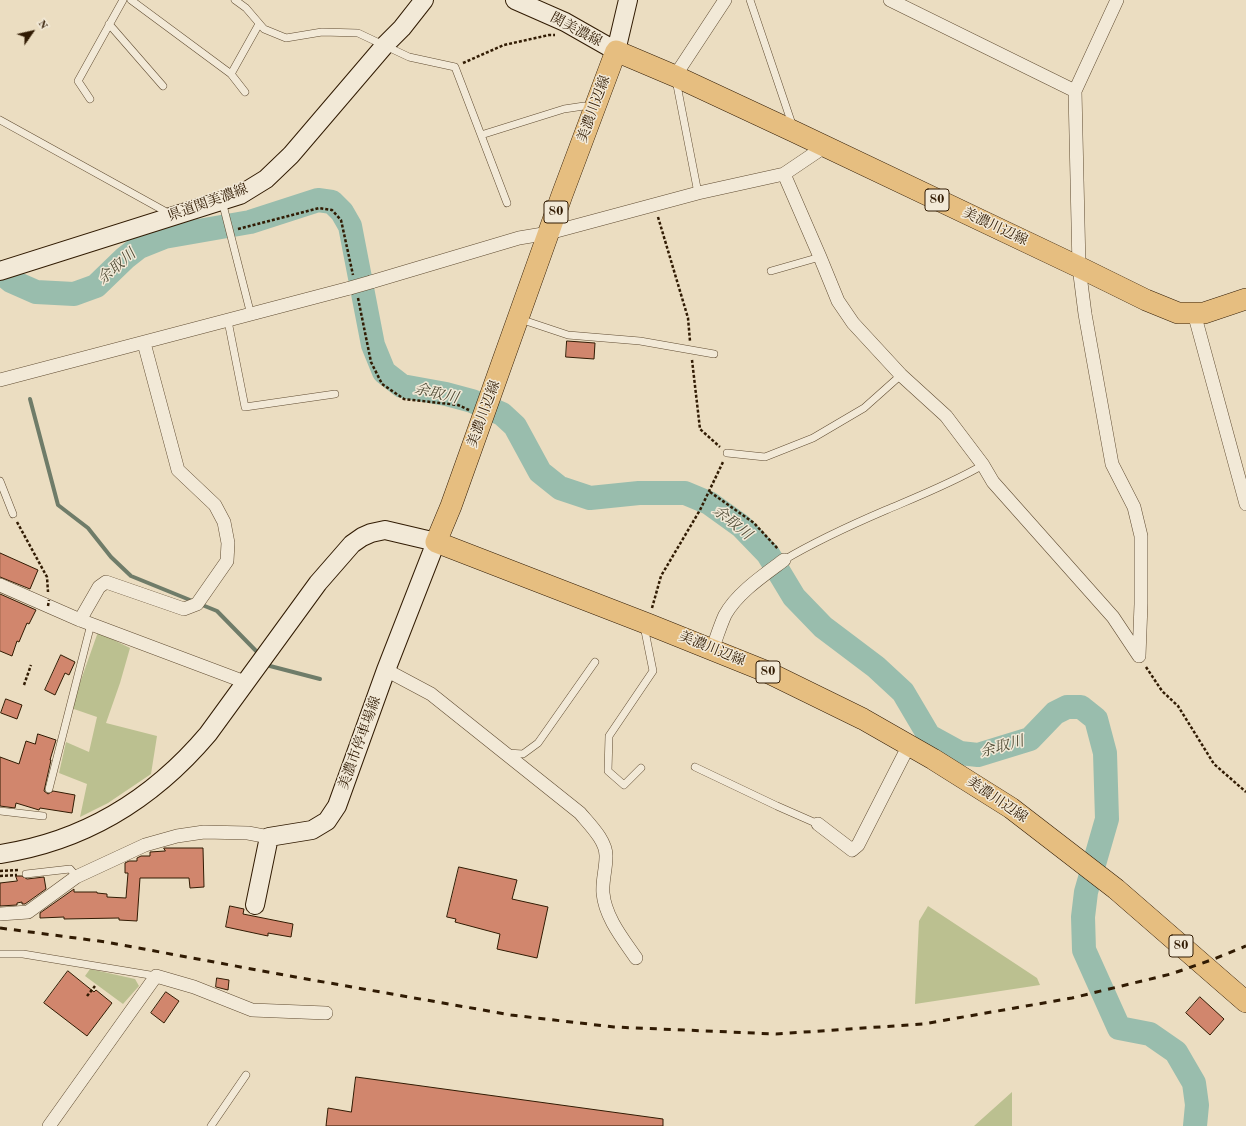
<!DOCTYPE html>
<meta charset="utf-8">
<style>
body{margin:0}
#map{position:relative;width:1246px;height:1126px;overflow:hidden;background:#ebddc1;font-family:"Old Standard TT",serif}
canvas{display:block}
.north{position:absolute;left:12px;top:12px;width:40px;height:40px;-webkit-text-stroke:3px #f2e9d7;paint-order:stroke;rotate:56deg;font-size:11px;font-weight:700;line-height:16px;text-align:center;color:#311b03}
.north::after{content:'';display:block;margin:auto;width:14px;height:18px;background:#311b03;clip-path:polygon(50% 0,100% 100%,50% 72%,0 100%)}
</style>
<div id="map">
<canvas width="1246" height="1126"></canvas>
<div class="north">N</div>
</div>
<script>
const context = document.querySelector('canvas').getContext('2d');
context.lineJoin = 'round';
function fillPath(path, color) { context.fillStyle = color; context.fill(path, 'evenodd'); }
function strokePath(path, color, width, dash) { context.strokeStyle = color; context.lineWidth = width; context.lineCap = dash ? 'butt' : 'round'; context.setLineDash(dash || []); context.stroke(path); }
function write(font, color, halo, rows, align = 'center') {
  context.font = font + ' "Old Standard TT","Noto Serif JP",serif'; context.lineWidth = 3; context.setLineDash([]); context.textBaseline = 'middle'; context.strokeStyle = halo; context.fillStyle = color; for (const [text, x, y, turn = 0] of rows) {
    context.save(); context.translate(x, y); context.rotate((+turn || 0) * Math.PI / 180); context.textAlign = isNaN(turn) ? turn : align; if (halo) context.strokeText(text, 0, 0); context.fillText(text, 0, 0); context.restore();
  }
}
const green = new Path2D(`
 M98 632 130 648 120 683 106 723 157 736 151 774 108 803 80 817 87 784 59 773 66 742 89 752 97 717 71 708Z
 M928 906 1037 978 1040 985 915 1004 919 921Z
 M90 969 135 979 139 986 123 1004 85 976Z
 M1012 1092V1126H974Z`);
const stream = new Path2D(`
 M30 399 58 505 88 528 111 557 131 576 217 611 260 655
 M266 662 270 666 320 679`);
const river = new Path2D(`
 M0 272 11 281 36 292 74 294 96 286 125 258 139 247 164 237 250 222 318 200 332 202 342 212 350 226 373 345 384 372 402 386 446 394 472 401 502 414 515 426 540 472 560 488 590 498 639 493H685L709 503 741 526 768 554 794 597 823 627 876 667 903 692 929 736 960 753 978 755 1030 739 1055 713 1067 707H1081L1096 719 1105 753 1107 819 1086 892 1083 917 1084 950 1119 1028 1150 1034 1176 1052 1194 1083 1197 1105 1195 1126`);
const building = new Path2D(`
 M567 341 595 343 594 359 566 357Z
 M0 553 38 570 30 589 0 577Z
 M0 594 36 610 29 624 27 623 19 642 17 641 12 656 0 651Z
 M61 655 75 662 69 675 65 673 55 695 45 690Z
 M6 699 22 705 17 719 1 713Z
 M38 734 56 740 50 760H51L44 791 48 794 53 791 75 795 72 813 40 808 39 810 16 803 15 808 0 806V757L19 764 26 741 35 744Z
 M164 848H203L204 887 190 888 189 878H140L137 921 119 920V918L64 919V917L40 918V913L74 889V892H97V893L107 894V897L126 898 128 873H125V863L129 861H137V858L141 856H150V852L165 851Z
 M459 867 517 880 512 899 548 907 537 958 497 949 500 934 455 922 456 919 447 917Z
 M16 876H22L27 879 44 877 46 889 25 904H22V902L17 903V905L0 906V883L17 881Z
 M230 906 244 909 243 914 293 924 291 937 268 933V936L226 927Z
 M68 971 94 992 96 990 112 1003 87 1036 44 1003Z
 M217 978 229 980 228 990 216 987Z
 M166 992 179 1001 164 1023 151 1013Z
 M1200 997 1224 1019 1210 1035 1186 1013Z
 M356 1077 663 1119V1126H326L328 1108 351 1112Z`);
const path = new Path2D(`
 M463 63 504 45 549 35H555
 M658 217 688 318 690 341
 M238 229 319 208 332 210 341 220 353 275
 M358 298 371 362 382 384 404 399 458 405 469 410
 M692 360 700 429 720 447
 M710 492 754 523 778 549
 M17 522 47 577 48 592
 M652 608 661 576 700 510 723 462
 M1146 667 1162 691 1178 706 1214 764 1246 792
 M24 685 31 665
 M0 871 18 870
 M0 876 17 875
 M87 996 95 986`);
const lane = new Path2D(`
 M131 0 231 74 245 92
 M235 0 246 8 264 29 286 38 322 32 358 33 409 57 455 67 481 135
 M750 0 793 127
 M109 24 163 86
 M231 74 259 24
 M676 80 698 193
 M90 99 78 81 123 0
 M0 120 170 214
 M222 201 251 315
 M507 203 481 135 564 109 584 106 592 109
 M771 271 820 257
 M520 319 568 335 640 341 714 354
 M228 321 245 407 335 394
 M727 453 765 457 813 438 864 408 901 375
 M0 481 13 514
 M784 560C816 541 851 525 886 510 919 496 952 483 983 465
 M507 753 523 754 538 743 595 662
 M695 767 777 806 818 824
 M641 768 624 785 608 771 609 736 653 671 644 626
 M49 789 91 624
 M0 811 43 816
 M26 874 70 869 77 877
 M0 954H23L156 976
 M211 1126 246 1075`);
const street = new Path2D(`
 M890 0 1075 91
 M1117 0 1075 91 1079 267 1085 314 1112 464 1134 507 1141 536V604L1139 656
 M675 76 725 0
 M784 174 820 257 838 301 853 323 901 375 946 416 983 465 993 482 1113 617 1139 656
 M371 282 519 238 549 233 698 193 784 174 824 147
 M1194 313 1246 504
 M0 380 350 288
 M0 585 80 620 245 682
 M80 620 99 587 106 582 184 609 197 604 227 561 228 543 224 522 215 505 178 470 144 343
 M712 650C716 639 720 626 725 615 737 593 764 575 784 560
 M386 670 431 694 580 813C589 824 607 841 606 857 606 869 602 881 603 893 605 917 623 939 636 958
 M818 824 852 850 858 845 909 745
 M0 914 28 912 76 877 145 845 177 836 204 832 248 833 269 837
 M49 1126 156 976 194 987 252 1010 326 1013`);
const secondary = new Path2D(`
 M515 0 565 22 616 51 628 0
 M0 271 240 195 266 179 291 155 385 45 402 28 424 0
 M0 854C86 841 153 799 208 734L318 583 352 544 362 537 371 533 385 530 436 542 386 670 337 806 327 821 312 830 269 837 255 905`);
const primary = new Path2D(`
 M1246 299 1204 313H1178L1146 300 1079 267 795 132 675 76 616 51 562 195 451 506 436 542 648 624 765 671 863 719 933 759 1011 808 1116 889 1246 1002`);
const rail = new Path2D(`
 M0 928 106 942 284 975 511 1015 614 1027 776 1034 923 1024 1072 998 1171 974 1214 959 1246 946`);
const pathBridge = new Path2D(`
 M48 606 49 600`);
const streetBridge = new Path2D(`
 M350 288 371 282`);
const shields = [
 [937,200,24],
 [556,212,24],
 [768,672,24],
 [1181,946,24]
];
const shieldNames = [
 ["80",937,200],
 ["80",556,212],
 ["80",768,672],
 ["80",1181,946]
];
const streetNames = [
 ["関美濃線",576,30,28],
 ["美濃川辺線",594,109,-70],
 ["県道関美濃線",208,203,-20],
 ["美濃川辺線",995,227,25],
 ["美濃川辺線",484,414,-70],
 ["美濃川辺線",712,649,22],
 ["美濃市停車場線",360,743,-70],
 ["美濃川辺線",997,800,34]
];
const waterNames = [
 ["余取川",117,267,-41],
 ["余取川",436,394,13],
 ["余取川",732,523,39],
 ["余取川",1002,747,-15]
];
fillPath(green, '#bbc090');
strokePath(stream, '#6f7c69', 4);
strokePath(river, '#99bdad', 24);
fillPath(building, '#d1866d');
strokePath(building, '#311b03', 1);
strokePath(lane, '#604c32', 8);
strokePath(street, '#604c32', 14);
strokePath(secondary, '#311b03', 20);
strokePath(primary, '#311b03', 22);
strokePath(path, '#311b03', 2.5, [3, 2]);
strokePath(lane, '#f2e9d7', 7);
strokePath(street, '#f2e9d7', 13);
strokePath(secondary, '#f2e9d7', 18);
strokePath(primary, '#e6be80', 21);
strokePath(rail, '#311b03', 3, [7, 7]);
strokePath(streetBridge, '#604c32', 14, []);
strokePath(pathBridge, '#311b03', 2.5, [3, 2]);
strokePath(streetBridge, '#f2e9d7', 13);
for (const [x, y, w] of shields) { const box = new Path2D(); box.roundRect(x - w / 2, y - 11, w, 22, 3); context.fillStyle = '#f2e9d7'; context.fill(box); strokePath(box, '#311b03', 1); }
write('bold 13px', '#311b03', null, shieldNames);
write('14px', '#311b03', '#f2e9d7', streetNames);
write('italic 15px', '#504c36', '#f2e9d7', waterNames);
</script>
